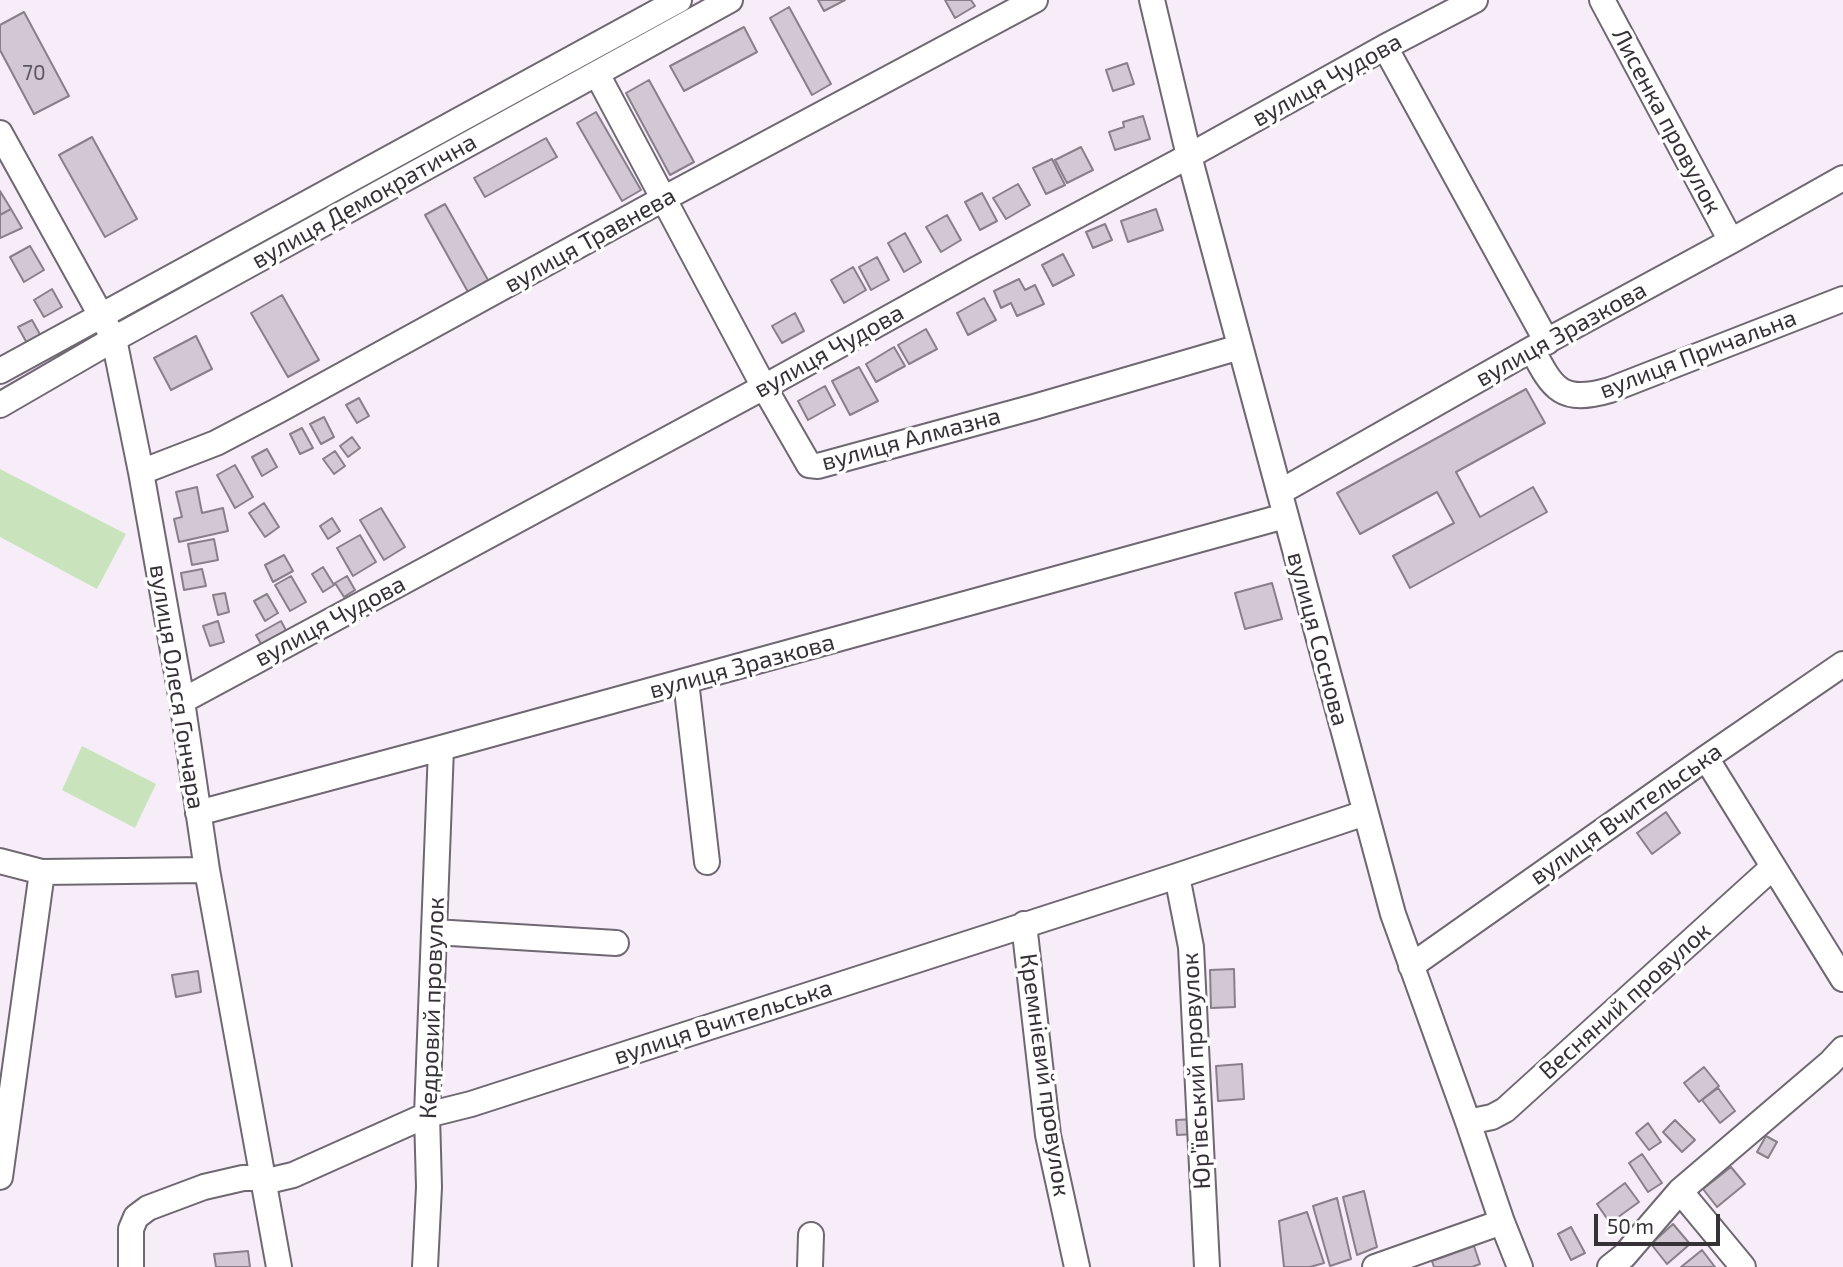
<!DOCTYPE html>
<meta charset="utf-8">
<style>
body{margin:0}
#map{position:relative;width:1843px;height:1267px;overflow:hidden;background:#f7edf9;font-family:"Exo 2",sans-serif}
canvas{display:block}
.scale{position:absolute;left:1594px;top:1214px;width:126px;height:32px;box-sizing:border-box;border:4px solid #353136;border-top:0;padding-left:9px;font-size:21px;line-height:24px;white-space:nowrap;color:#353136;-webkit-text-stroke:5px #fff;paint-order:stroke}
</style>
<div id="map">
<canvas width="1843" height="1267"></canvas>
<div class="scale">50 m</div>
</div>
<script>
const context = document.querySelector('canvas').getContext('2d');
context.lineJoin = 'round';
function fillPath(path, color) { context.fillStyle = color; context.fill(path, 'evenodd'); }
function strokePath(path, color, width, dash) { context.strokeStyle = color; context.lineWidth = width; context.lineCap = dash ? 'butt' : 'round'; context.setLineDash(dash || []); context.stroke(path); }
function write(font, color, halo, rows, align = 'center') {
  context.font = font + ' "Exo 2",sans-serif'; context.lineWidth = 7; context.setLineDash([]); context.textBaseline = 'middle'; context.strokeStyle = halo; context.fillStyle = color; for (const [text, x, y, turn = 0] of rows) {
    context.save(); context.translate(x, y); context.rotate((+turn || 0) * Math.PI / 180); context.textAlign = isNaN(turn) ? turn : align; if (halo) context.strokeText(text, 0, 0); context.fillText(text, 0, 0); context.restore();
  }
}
const green = new Path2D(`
 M0 469 126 534 97 589 0 537Z
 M82 746 156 784 135 828 62 790Z`);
const building = new Path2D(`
 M818 0H845L824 11Z
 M945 0H971L975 6 955 18Z
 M789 7 831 84 812 95 770 18Z
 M24 12 69 96 34 114 0 50V25Z
 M744 27 757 52 684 91 670 66Z
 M1127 63 1134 84 1113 91 1106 70Z
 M649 80 694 162 670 175 626 93Z
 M596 112 641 190 622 201 577 123Z
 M1143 116 1150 139 1115 150 1109 132 1124 127 1123 122Z
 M92 137 137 219 105 237 59 155Z
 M546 138 557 157 485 197 474 178Z
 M1081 147 1093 170 1067 183 1055 160Z
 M1052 159 1065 185 1046 194 1033 168Z
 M1018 184 1030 205 1006 219 993 198Z
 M0 191 11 209 0 215Z
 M982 193 997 221 980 230 965 202Z
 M445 204 488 280 468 292 425 215Z
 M11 209 22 228 0 238V215Z
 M1156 209 1163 230 1128 242 1121 221Z
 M947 215 961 240 941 252 926 227Z
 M1105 224 1112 240 1093 248 1086 232Z
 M905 233 921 262 904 272 888 243Z
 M30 246 44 270 24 282 10 257Z
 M1063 254 1074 275 1053 286 1042 265Z
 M877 257 889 280 871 290 859 267Z
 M853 267 866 290 844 303 831 280Z
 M1019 279 1025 290 1035 285 1044 304 1017 316 1011 303 1001 308 994 291Z
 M52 289 62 307 44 317 34 300Z
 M282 295 319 360 288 377 251 313Z
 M984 298 996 320 968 335 957 313Z
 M795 313 804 331 782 343 772 326Z
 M32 320 42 338 28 345 18 327Z
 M926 329 937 349 909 364 898 345Z
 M196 336 212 369 171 390 154 358Z
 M894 347 905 366 876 382 866 364Z
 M859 367 878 401 850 415 832 381Z
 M825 386 835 405 808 420 798 401Z
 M1526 389 1545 423 1456 472 1480 517 1533 487 1547 512 1410 588 1393 556 1454 523 1437 492 1360 534 1337 493Z
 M359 398 369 416 357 423 346 405Z
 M324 417 334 437 321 444 310 424Z
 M302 428 313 448 300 454 290 434Z
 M352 437 360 448 348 457 340 446Z
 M267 449 277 467 262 476 252 457Z
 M335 451 345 466 334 474 323 459Z
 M235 465 253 497 235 508 217 475Z
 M197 487 202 513 223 508 228 531 179 542 174 519 182 517 176 492Z
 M264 503 279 527 265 537 249 513Z
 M381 508 405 547 384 560 360 520Z
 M332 518 340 531 328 539 320 526Z
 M360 535 376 562 353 576 337 548Z
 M214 539 218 560 192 565 188 544Z
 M284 555 293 571 273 582 265 565Z
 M323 567 334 585 323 592 312 574Z
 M202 569 206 586 184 590 181 573Z
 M291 576 306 602 290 611 275 585Z
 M347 576 355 590 344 597 335 583Z
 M1272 583 1282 619 1245 629 1235 593Z
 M225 593 229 612 218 615 213 595Z
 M267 594 278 613 265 621 254 601Z
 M218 621 224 642 210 646 203 626Z
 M281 621 289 636 264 649 256 635Z
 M1666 812 1680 833 1652 854 1637 833Z
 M1234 969 1235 1007 1211 1008 1210 970Z
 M198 971 201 992 176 997 172 975Z
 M1242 1064 1244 1099 1218 1101 1216 1066Z
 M1704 1067 1719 1086 1699 1102 1684 1083Z
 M1718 1088 1735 1111 1720 1123 1702 1100Z
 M1195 1119 1196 1134 1177 1135 1176 1120Z
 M1675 1120 1695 1140 1682 1152 1663 1132Z
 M1648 1123 1661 1142 1649 1150 1636 1133Z
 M1766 1136 1777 1142 1768 1158 1757 1152Z
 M1642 1154 1662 1183 1648 1192 1629 1163Z
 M1731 1167 1745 1184 1717 1207 1703 1189Z
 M1625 1183 1639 1202 1610 1223 1597 1204Z
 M1364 1191 1377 1247 1357 1255 1343 1197Z
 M1337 1198 1351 1259 1330 1266 1313 1206Z
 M1307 1212 1324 1263 1310 1267H1284L1279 1221Z
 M1673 1224 1690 1244 1667 1264 1651 1244Z
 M1571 1227 1585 1253 1571 1260 1558 1234Z
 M1474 1246 1480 1264 1472 1267H1434L1432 1261Z
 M1702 1250 1715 1267H1681Z
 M248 1251 250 1267H216L214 1254Z`);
const minor = new Path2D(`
 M1152 0 1189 156 1393 914 1468 1122 1502 1222 1520 1267
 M1602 0 1731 241
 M1385 47 1547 342
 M597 74 764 387 809 465 818 466 1034 407 1240 347
 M0 133 114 339 141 472 182 701 207 870 279 1267
 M1532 349C1553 390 1562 404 1610 390L1843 299
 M0 371 679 0
 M0 405 114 339 730 0
 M141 472 216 443 279 410 663 199 1035 0
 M1280 492 1532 349 1731 241 1843 178
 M686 681 707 862
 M182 701 764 387 975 270 1189 156 1385 47 1475 0
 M1706 758 1843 979
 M198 813 441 748 1285 516
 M0 861 42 872 207 870
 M1177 876 1191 947 1207 1267
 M1024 924 1048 1135 1077 1267
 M434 932 616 943
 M1411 966 1706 758 1843 664
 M1468 1122 1492 1117 1505 1110 1773 867
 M0 1177 42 872
 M1680 1191 1743 1267
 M131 1267V1229L136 1217 148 1208 204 1187 243 1178H255L263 1180 276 1179 293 1175 427 1115 471 1104 1177 876 1365 813
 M425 1267 429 1187 427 1115 441 748
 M810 1267 811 1235
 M1375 1267 1502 1222
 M1610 1267 1624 1256 1680 1191 1830 1063 1843 1049`);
const numberNames = [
 ["70",34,73]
];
const streetNames = [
 ["вулиця Чудова",1327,80,-29],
 ["Лисенка провулок",1667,121,62],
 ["вулиця Демократична",364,201,-29],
 ["вулиця Травнева",590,240,-29],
 ["вулиця Зразкова",1561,334,-29],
 ["вулиця Чудова",829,351,-29],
 ["вулиця Причальна",1698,354,-21],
 ["вулиця Алмазна",911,439,-15],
 ["вулиця Чудова",330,621,-28],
 ["вулиця Соснова",1318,639,75],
 ["вулиця Зразкова",742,666,-15],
 ["вулиця Олеся Гончара",177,687,81],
 ["вулиця Вчительська",1626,814,-35],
 ["Весняний провулок",1625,1001,-42],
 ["Кедровий провулок",432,1008,-88],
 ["вулиця Вчительська",723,1022,-18],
 ["Юр’ївський провулок",1196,1071,-93],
 ["Кремнієвий провулок",1045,1075,82]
];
fillPath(green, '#c9e4bd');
fillPath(building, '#d2c8d4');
strokePath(building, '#887f8a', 2);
strokePath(minor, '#6f6771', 28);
strokePath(minor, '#fff', 24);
write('21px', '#5c575e', null, numberNames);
write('24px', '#353136', '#fff', streetNames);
</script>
